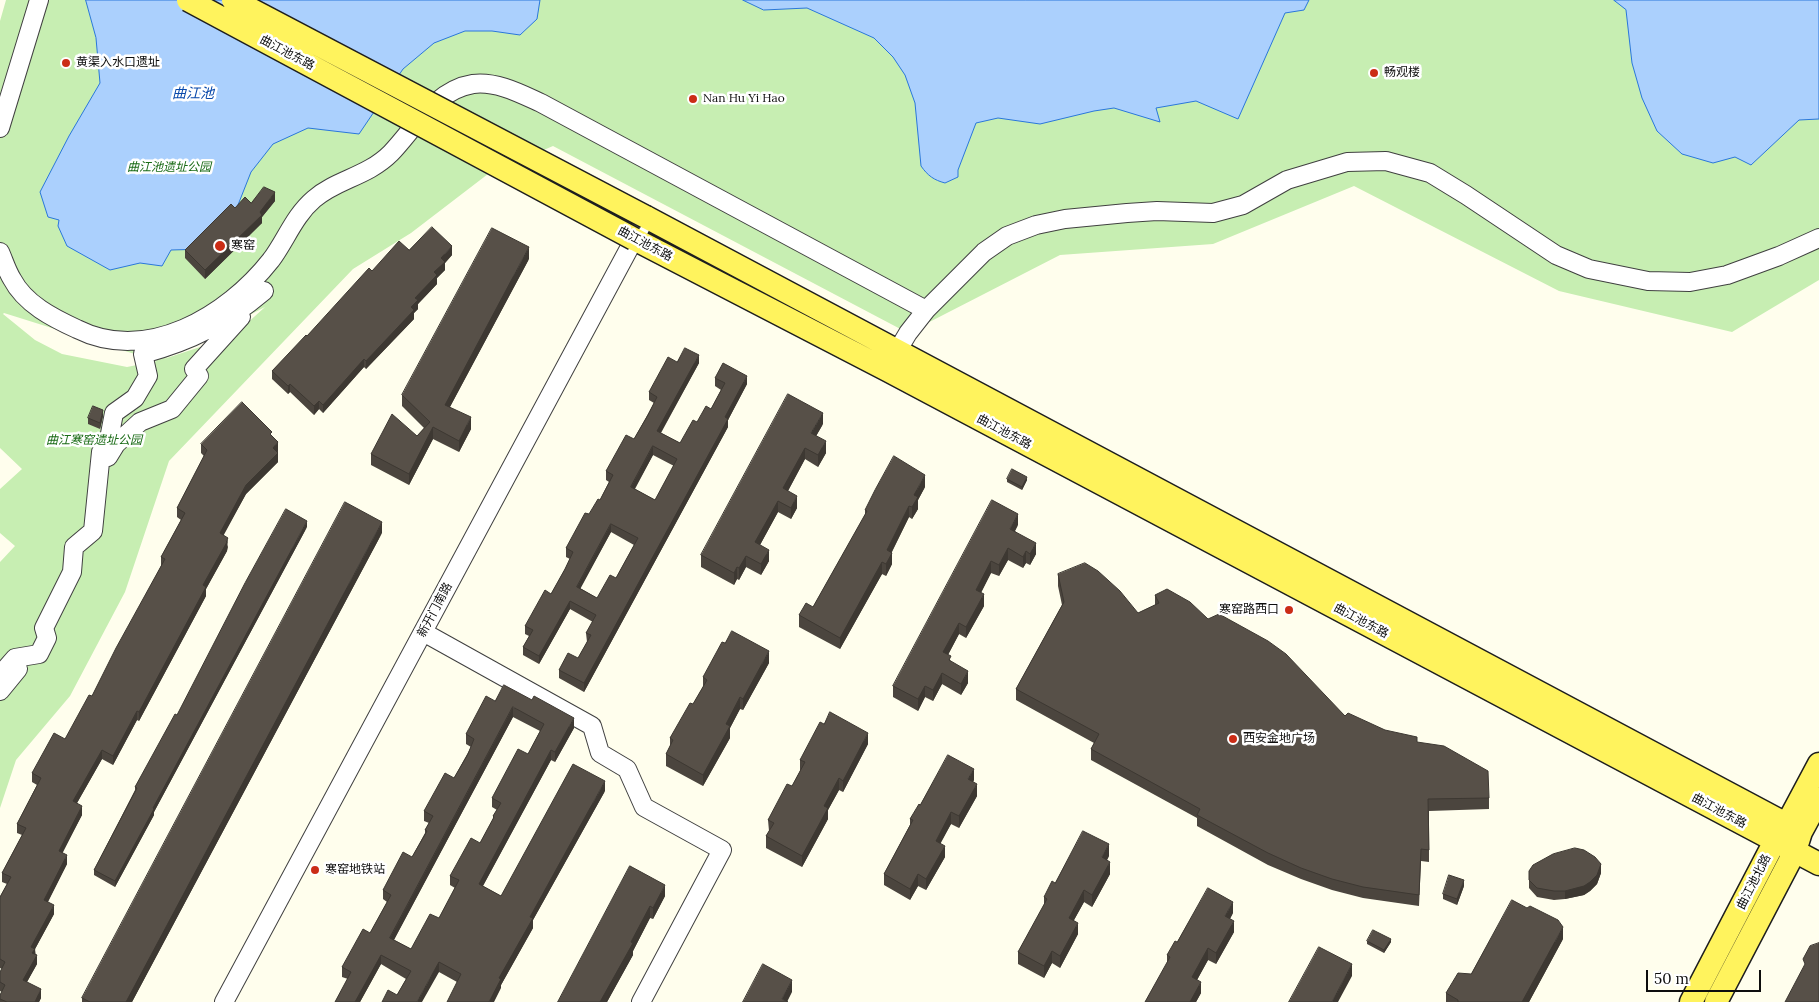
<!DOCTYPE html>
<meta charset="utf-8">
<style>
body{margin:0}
#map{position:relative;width:1819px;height:1002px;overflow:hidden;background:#fffeed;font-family:Lora,serif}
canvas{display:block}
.scale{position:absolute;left:1646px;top:970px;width:115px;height:22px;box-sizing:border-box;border:2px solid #0d0d0d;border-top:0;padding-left:6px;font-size:15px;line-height:18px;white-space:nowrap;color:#0d0d0d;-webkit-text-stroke:4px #fff;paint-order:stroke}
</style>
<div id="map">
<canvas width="1819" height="1002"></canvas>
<div class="scale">50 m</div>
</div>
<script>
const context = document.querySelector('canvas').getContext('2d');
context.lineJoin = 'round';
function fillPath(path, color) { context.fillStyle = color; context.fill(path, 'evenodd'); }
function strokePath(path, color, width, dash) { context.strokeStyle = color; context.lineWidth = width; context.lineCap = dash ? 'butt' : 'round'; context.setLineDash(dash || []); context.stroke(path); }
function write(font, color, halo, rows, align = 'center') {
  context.font = font + ' Lora,"Noto Sans SC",serif'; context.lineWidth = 5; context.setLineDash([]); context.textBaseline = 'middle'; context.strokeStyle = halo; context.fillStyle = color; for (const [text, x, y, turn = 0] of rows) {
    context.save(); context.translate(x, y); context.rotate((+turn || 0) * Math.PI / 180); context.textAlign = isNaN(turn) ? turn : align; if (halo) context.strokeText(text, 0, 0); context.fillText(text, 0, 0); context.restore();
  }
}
const green = new Path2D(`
 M6 0H1819V280L1732 332 1559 291 1354 186 1213 244 1060 255 908 333 553 146 488 174 411 233 353 269 169 461 125 592 70 696 16 760 0 808V562L15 546 0 533V489L22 469 0 448V21ZM265 307 233 336 164 359ZM3 314 4 313 157 361 127 367 62 354 35 340Z`);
const water = new Path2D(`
 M86 0H540L537 19 520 35 492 31H465L434 43 403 69 359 134 308 128 273 144 251 172 236 210 207 249 171 250 162 266 140 263 110 270 67 246 58 226 59 220 48 217 40 192 69 136 100 83 96 38Z
 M743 0H1309L1304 10 1285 13 1238 119 1196 101 1156 108 1160 122 1114 108 1094 111 1040 124 998 118 976 123 958 170V177L945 183C934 180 928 176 921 166L915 103 905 75 893 57 874 38 807 8 764 10Z
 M1614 0H1819V119L1799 120 1751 165 1735 157 1713 163 1682 154 1657 131 1642 98 1632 63 1626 10Z`);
const minor = new Path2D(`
 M0 128 39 0
 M0 252C4 261 7 271 12 279 25 304 53 318 77 329 147 364 227 316 271 260 286 240 294 216 314 199 337 179 367 177 391 153 415 128 435 90 473 84 497 81 521 94 541 103L926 310
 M892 360 908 333 926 310 984 252 1007 236 1036 225 1065 219 1127 213 1157 211 1213 213 1243 205 1287 180 1347 162 1386 161 1430 173 1466 195 1556 255 1589 269 1648 281 1690 282 1727 275 1779 256 1819 238
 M108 457 116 444 140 422 172 409 199 376 194 369 241 317
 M423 632 592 726 600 753 627 769 644 807 722 850 641 1002
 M0 675 15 658 39 654 47 638 44 628 72 572 74 547 93 531 101 452 109 439 114 413 135 398 148 376 143 354C192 341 226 323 264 291
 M0 691 18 669
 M224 1002 646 217`);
const major = new Path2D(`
 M646 217 1801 832
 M634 239 887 370 1819 864
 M1691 1002 1775 841 1787 824 1819 764
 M1716 1002 1795 851 1801 832 1819 799`);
const majorBridge = new Path2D(`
 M188 0 634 239
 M233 0 646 217`);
const wall = new Path2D(`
 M275 201 262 217V223L205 279 185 258V250L235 208 251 203Z
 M409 250 452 255 445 263V270L437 278V284L418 304V309L414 313V319L366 369 364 367 323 413 319 409 314 415 290 392 288 394 272 379V371L372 271Z
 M529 259 450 407 471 429 459 452 433 439 409 485 371 465V454L417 436 424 428 402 406V395Z
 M677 362 699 363 661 433 680 443 697 422 711 409 721 390 715 386V378L747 384 728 420V427L584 692 559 678V670L578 658 587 642 586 633 593 622 570 609 539 664 523 655V647L529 636 525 634V626L551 594 565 569 570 559 566 557V548L600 500 609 482 606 480V471L634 439 654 403 649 400V392ZM653 455 674 466 655 500 635 489ZM611 532 634 545 616 578 597 598 580 588Z
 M103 416 100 429 88 424V418Z
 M823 424 816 436 826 453 818 467 805 459 788 491 797 508 791 519 778 512 760 545 769 561 761 575 746 567 739 580 737 579 734 585 701 567V555Z
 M272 436 278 451V462L246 494 223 535 228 547 227 551 206 589V596L139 721 137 720 113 765 102 759 77 803 82 815 62 852 67 864 48 902 54 914 35 949 37 964 27 982 41 998 39 1002H0V995L2 992 0 991V972L2 969 0 968V897L7 884 2 882V873L22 835 17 833V824L37 785 32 782V773L65 739 92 696 161 566V557L181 520 177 517V508L204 456 201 453V444Z
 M1007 479 1027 480 1022 490 1007 482Z
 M925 487 918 500V509L912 519 909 517 892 552V564L886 576 882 574 840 649 799 627V615L813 607 865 515V510Z
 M1018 525 1015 531 1036 554 1030 565 1026 563 1023 568 1008 560 999 576 991 573 981 593 984 606 966 638 959 634 948 655 951 662 968 683 961 695 942 684 933 701 925 697 918 711 893 697V686Z
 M307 527 154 812V815L115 887 94 875V870L135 790V787L177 715Z
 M382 533 132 1002H82V998Z
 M1058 574 1138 613 1155 605V595L1208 619 1345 716 1417 742 1489 798V809L1429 811V862L1421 861 1419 906 1363 898 1332 890 1301 879 1268 865 1197 826V818L1091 760V749L1094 743 1016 700V689L1062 605 1058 586Z
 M769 663 743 710 740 709 730 728V738L703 786 666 766V754L670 746V738L693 704 703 687V677Z
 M495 701 574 728 555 762 551 760 483 886 501 896 605 791 533 920V928L501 985V988L457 982 439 972 397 995 406 979 381 964 360 1002H335L348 979 342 977V967L370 933 387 902 383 899V890L412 857 425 833V830L429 823 424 821V811L454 778 471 747 466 744V734ZM513 717 540 731 528 754 492 798V807L497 810 493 816V819L480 843 450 876V885L455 888 439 918 411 949 394 940Z
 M824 724 868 744 843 792 839 790 828 810V819L802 867 766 848V836L769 831 768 820 792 786 800 771V760Z
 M974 780 973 782 977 796 959 828 951 824 940 843 945 857 926 890 918 886 910 900 884 885V874L910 825V819L920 805Z
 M1109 856 1107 860 1110 874 1092 907 1084 902 1074 920 1078 934 1060 968 1052 963 1044 978 1018 964V952L1044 905V897L1055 883Z
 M630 866 665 896 653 919 650 918 633 951V955L607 1002H558Z
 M1529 871 1601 873 1597 884 1590 891 1584 895 1565 899 1554 900 1537 897 1529 888Z
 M1464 886 1457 905 1443 899V894Z
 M1233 913 1230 919 1234 932 1216 964 1208 960 1197 980 1201 993 1196 1002H1145L1167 964V955L1177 942Z
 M1563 939 1529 1002H1446V993L1471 974Z
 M1367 941 1391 942 1384 953 1367 944Z`);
const shadedWall = new Path2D(`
 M275 192V201L262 217V223L205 279V270L260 212Z
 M452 246V255L445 263V270L437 278V284L418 304V309L414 313V319L366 369V361L411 307 415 298 434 272 441 258Z
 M529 247V259L445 416V405Z
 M699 355V363L657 439V431Z
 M364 359V367L323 413V405Z
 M747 376V384L728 420V427L584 692V683Z
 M290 384V392L288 394V386Z
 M319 401V409L314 415V406Z
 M103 410V416L100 429V423Z
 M823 413V424L811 445V433Z
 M471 417V429L459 452V441Z
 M433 427V439L409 485V474Z
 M826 441V453L818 467V455Z
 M278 442V451L273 457V448Z
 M653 446V455L631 495V487Z
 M805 448V459L783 500V488Z
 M278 453V462L246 494 220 542V533L246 485Z
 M925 475V487L918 500V509L912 519V507L914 495Z
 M1027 477V480L1022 490V487Z
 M797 496V508L791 519V508Z
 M778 501V512L755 554V542Z
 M909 506V517L887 561V550Z
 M1018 514V525L1010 540V529Z
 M307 521V527L154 812V815L115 887V881L153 808Z
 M382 522V533L132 1002H126Z
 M611 524V532L577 595V587Z
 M228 538 227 551 206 589V596L139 721V712L203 585Z
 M1036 543V554L1030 565V554Z
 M1008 548V560L999 576V565Z
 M769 550V561L761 575V564Z
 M1026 551V563L1023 568V557Z
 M892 553V564L886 576V564Z
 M746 556V567L739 580V568Z
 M991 561V573L976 602V590Z
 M882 562V574L840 649V638Z
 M737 567V579L734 585V573Z
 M984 594V606L966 638V627Z
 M570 601V609L539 664V656Z
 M959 623V634L943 664V652Z
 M769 651V663L743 710V699Z
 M968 671V683L961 695V684Z
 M942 673V684L933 701V690Z
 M925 686V697L918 711V699Z
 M740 697V709L730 728V738L703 786V775L726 724Z
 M513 707V717L390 947V938Z
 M137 711V720L113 765V756Z
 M574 718V728L555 762V752Z
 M868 733V744L843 792V781Z
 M102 750V759L73 810V801Z
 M551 750V760L479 893V884Z
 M974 769V780L968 791V779Z
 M839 778V790L828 810V819L802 867V856L824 806Z
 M605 781V791L533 920V928L501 985V988L494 1002H489L499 978 530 917Z
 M977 784V796L959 828V816Z
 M82 806V815L59 860V851Z
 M951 812V824L936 852V841Z
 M1109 844V856L1102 869V857Z
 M945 846V857L926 890V879Z
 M67 855V864L44 909V900Z
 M1110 862V874L1092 907V895Z
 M1601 864V873L1597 884 1590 891 1584 895 1565 899V891Z
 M918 874V886L910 900V889Z
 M1464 880V886L1457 905V899Z
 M665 885V896L653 919V908Z
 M1084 890V902L1069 929V918Z
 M1233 902V913L1225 927V916Z
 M54 905V914L35 949V958L32 962 31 947Z
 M650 906V918L633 951V955L607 1002H600Z
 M1234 921V932L1216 964V953Z
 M1078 923V934L1060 968V956Z
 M1563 927V939L1529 1002H1522Z
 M1391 939V942L1384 953V950Z
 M1208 948V960L1192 989V977Z
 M1052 951V963L1044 978V966Z
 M37 955V964L23 989V980Z
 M381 955V964L360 1002H355Z
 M439 962V972L422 1002H417Z
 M1352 964V976L1338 1002H1332Z
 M792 980V992L787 1002 782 999Z
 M1201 982V993L1196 1002H1190Z
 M41 989V998L39 1002H35Z`);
const building = new Path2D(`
 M264 187 275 192 260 212 262 215 205 270 185 250 231 204 235 208 245 197 251 203Z
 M432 227 452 246 441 258 445 262 434 272 437 275 415 298 418 300 411 307 414 310 366 361 364 359 323 405 319 401 314 406 290 384 288 386 272 371 306 335 307 336 369 268 372 271 399 241 409 250Z
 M492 228 529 247 445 405 471 417 459 441 433 427 409 474 371 454 392 414 417 436 430 422 402 395Z
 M685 348 699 355 657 431 680 443 693 420 697 422 706 406 711 409 725 383 715 378 723 363 747 376 725 417 728 419 584 683 559 670 568 653 578 658 591 635 586 633 596 615 570 601 539 656 523 647 533 630 525 626 545 590 551 594 565 569 573 552 566 548 585 513 589 514 598 499 600 500 613 475 606 471 626 435 634 439 648 415 657 397 649 392 668 357 677 362ZM653 446 677 459 655 500 631 487ZM611 524 638 538 616 578 610 575 597 598 577 587Z
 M788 394 823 413 811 433 826 441 818 455 805 448 783 488 797 496 791 508 778 501 755 542 769 550 761 564 746 556 739 568 737 567 734 573 701 555Z
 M242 402 272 432 270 434 278 442 273 448 278 453 246 485 220 533 228 538 226 541 227 542 203 585 206 587 139 712 137 711 113 756 102 750 73 801 82 806 59 851 67 855 44 900 54 905 31 947 35 949 32 953 37 955 23 980 41 989 35 1002H7L0 999V995L5 985 0 982V972L5 962 0 959V897L11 877 2 873 26 828 17 824 41 778 32 773 54 733 65 739 89 695 92 696 116 648 165 559 161 557 185 513 177 508 207 450 201 444Z
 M93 406 103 410 100 423 88 418Z
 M894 456 925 475 914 495 918 497 912 507 909 506 887 550 892 553 886 564 882 562 840 638 799 615 806 603 813 607 867 511 865 510 875 490Z
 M1012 469 1027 477 1022 487 1007 479Z
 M992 500 1018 514 1010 529 1036 543 1030 554 1026 551 1023 557 1008 548 999 565 991 561 976 590 984 594 966 627 959 623 943 652 951 656 949 660 968 671 961 684 942 673 933 690 925 686 918 699 893 686Z
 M345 502 382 522 126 1002H90L82 998Z
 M286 509 307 521 153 808 154 809 115 881 94 870 137 788 135 787 175 714 177 715 245 583Z
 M1085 563 1098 571 1120 591 1138 613 1159 603 1155 595 1167 589 1190 602 1208 619 1219 614 1268 641 1286 654 1345 716 1348 713 1385 730 1417 737V742L1444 746 1488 771 1489 798 1428 799 1429 850 1421 849 1419 895 1363 887 1332 879 1301 868 1268 853 1197 815 1200 809 1091 749 1099 734 1016 689 1064 602 1058 574Z
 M732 631 769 651 743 699 740 697 726 724 730 726 703 775 666 754 673 740 670 738 690 703 693 704 707 680 703 677 722 642 725 643Z
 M504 685 532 700 534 696 574 718 555 752 551 750 479 884 501 896 573 764 605 781 530 917 533 918 499 978 501 979 489 1002H447L461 974 439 962 417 1002H382L388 990 397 995 411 971 381 955 355 1002H335L351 972 342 967 363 929 370 933 391 895 383 890 403 852 412 857 427 831 425 830 433 816 424 811 445 773 454 778 468 754 474 739 466 734 486 696 495 701ZM513 707 544 724 528 754 518 749 492 798 501 803 493 816 494 817 480 843 471 838 450 876 459 880 439 918 430 914 411 949 390 938Z
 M830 712 868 733 843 781 839 778 824 806 828 808 802 856 766 836 774 823 768 820 787 784 792 786 805 762 800 760 820 722 824 724Z
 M948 755 974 769 968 779 977 784 959 816 951 812 936 841 945 846 926 879 918 874 910 889 884 874 913 820 910 819 919 804 920 805Z
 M1083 831 1109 844 1102 857 1110 862 1092 895 1084 890 1069 918 1078 923 1060 956 1052 951 1044 966 1018 952 1047 899 1044 897 1052 881 1055 883Z
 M1575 848 1584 850 1595 857 1601 864 1597 875 1590 882 1584 886 1565 891H1554L1537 888 1529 880V871L1533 865 1553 854Z
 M630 866 665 885 653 908 650 906 631 942 633 943 600 1002H558Z
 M1449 875 1464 880 1457 899 1443 894Z
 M1208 888 1233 902 1225 916 1234 921 1216 953 1208 948 1192 977 1201 982 1190 1002H1145L1170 957 1167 955 1175 941 1177 942Z
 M1512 900 1527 908 1530 906 1558 920 1563 927 1522 1002H1458V1000L1446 993 1458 973 1471 974Z
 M1373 930 1391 939 1384 950 1367 941Z
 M1819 943V1002H1785L1805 964 1803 959 1810 946Z
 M1319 947 1352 964 1332 1002H1289Z
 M763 964 792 980 782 999 788 1002H743Z`);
const markers = [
 [66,63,5,"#cb2c16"],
 [1374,73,5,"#cb2c16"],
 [693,99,5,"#cb2c16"],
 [220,246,6,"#cb2c16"],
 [1289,610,5,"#cb2c16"],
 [1233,739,5,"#cb2c16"],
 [315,870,5,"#cb2c16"]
];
const streetNames = [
 ["曲江池东路",287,53,28],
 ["曲江池东路",645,244,28],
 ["曲江池东路",1004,432,28],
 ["新开门南路",435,610,-62],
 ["曲江池东路",1361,621,28],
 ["曲江池东路",1719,811,28],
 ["曲江池北路",1754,882,-63]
];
const poiNames = [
 ["黄渠入水口遗址",76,63],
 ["畅观楼",1384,73],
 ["Nan Hu Yi Hao",703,99],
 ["寒窑",231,246],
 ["寒窑路西口",1279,610,"right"],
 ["西安金地广场",1243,739],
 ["寒窑地铁站",325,870]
];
const parkNames = [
 ["曲江池遗址公园",169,168],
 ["曲江寒窑遗址公园",94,441]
];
const waterNames = [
 ["曲江池",193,94]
];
fillPath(green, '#c7eeb2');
fillPath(water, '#abd0fd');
strokePath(water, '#2a77db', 1);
strokePath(minor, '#404040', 20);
strokePath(major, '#1e1e1e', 25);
strokePath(minor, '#fff', 18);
strokePath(major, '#fff35d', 22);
strokePath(majorBridge, '#1e1e1e', 25, []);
strokePath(majorBridge, '#fff35d', 22);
fillPath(wall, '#4b453e');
fillPath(shadedWall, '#3d3832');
fillPath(building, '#575048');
strokePath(building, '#3d3832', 1);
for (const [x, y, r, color] of markers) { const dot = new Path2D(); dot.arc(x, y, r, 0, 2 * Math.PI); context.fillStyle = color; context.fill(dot); strokePath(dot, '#fff', 2); }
write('12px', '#0d0d0d', '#fff', streetNames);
write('12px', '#0d0d0d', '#fff', poiNames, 'left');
write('italic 12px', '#1a6b16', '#fff', parkNames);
write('italic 14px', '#0949ab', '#fff', waterNames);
</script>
